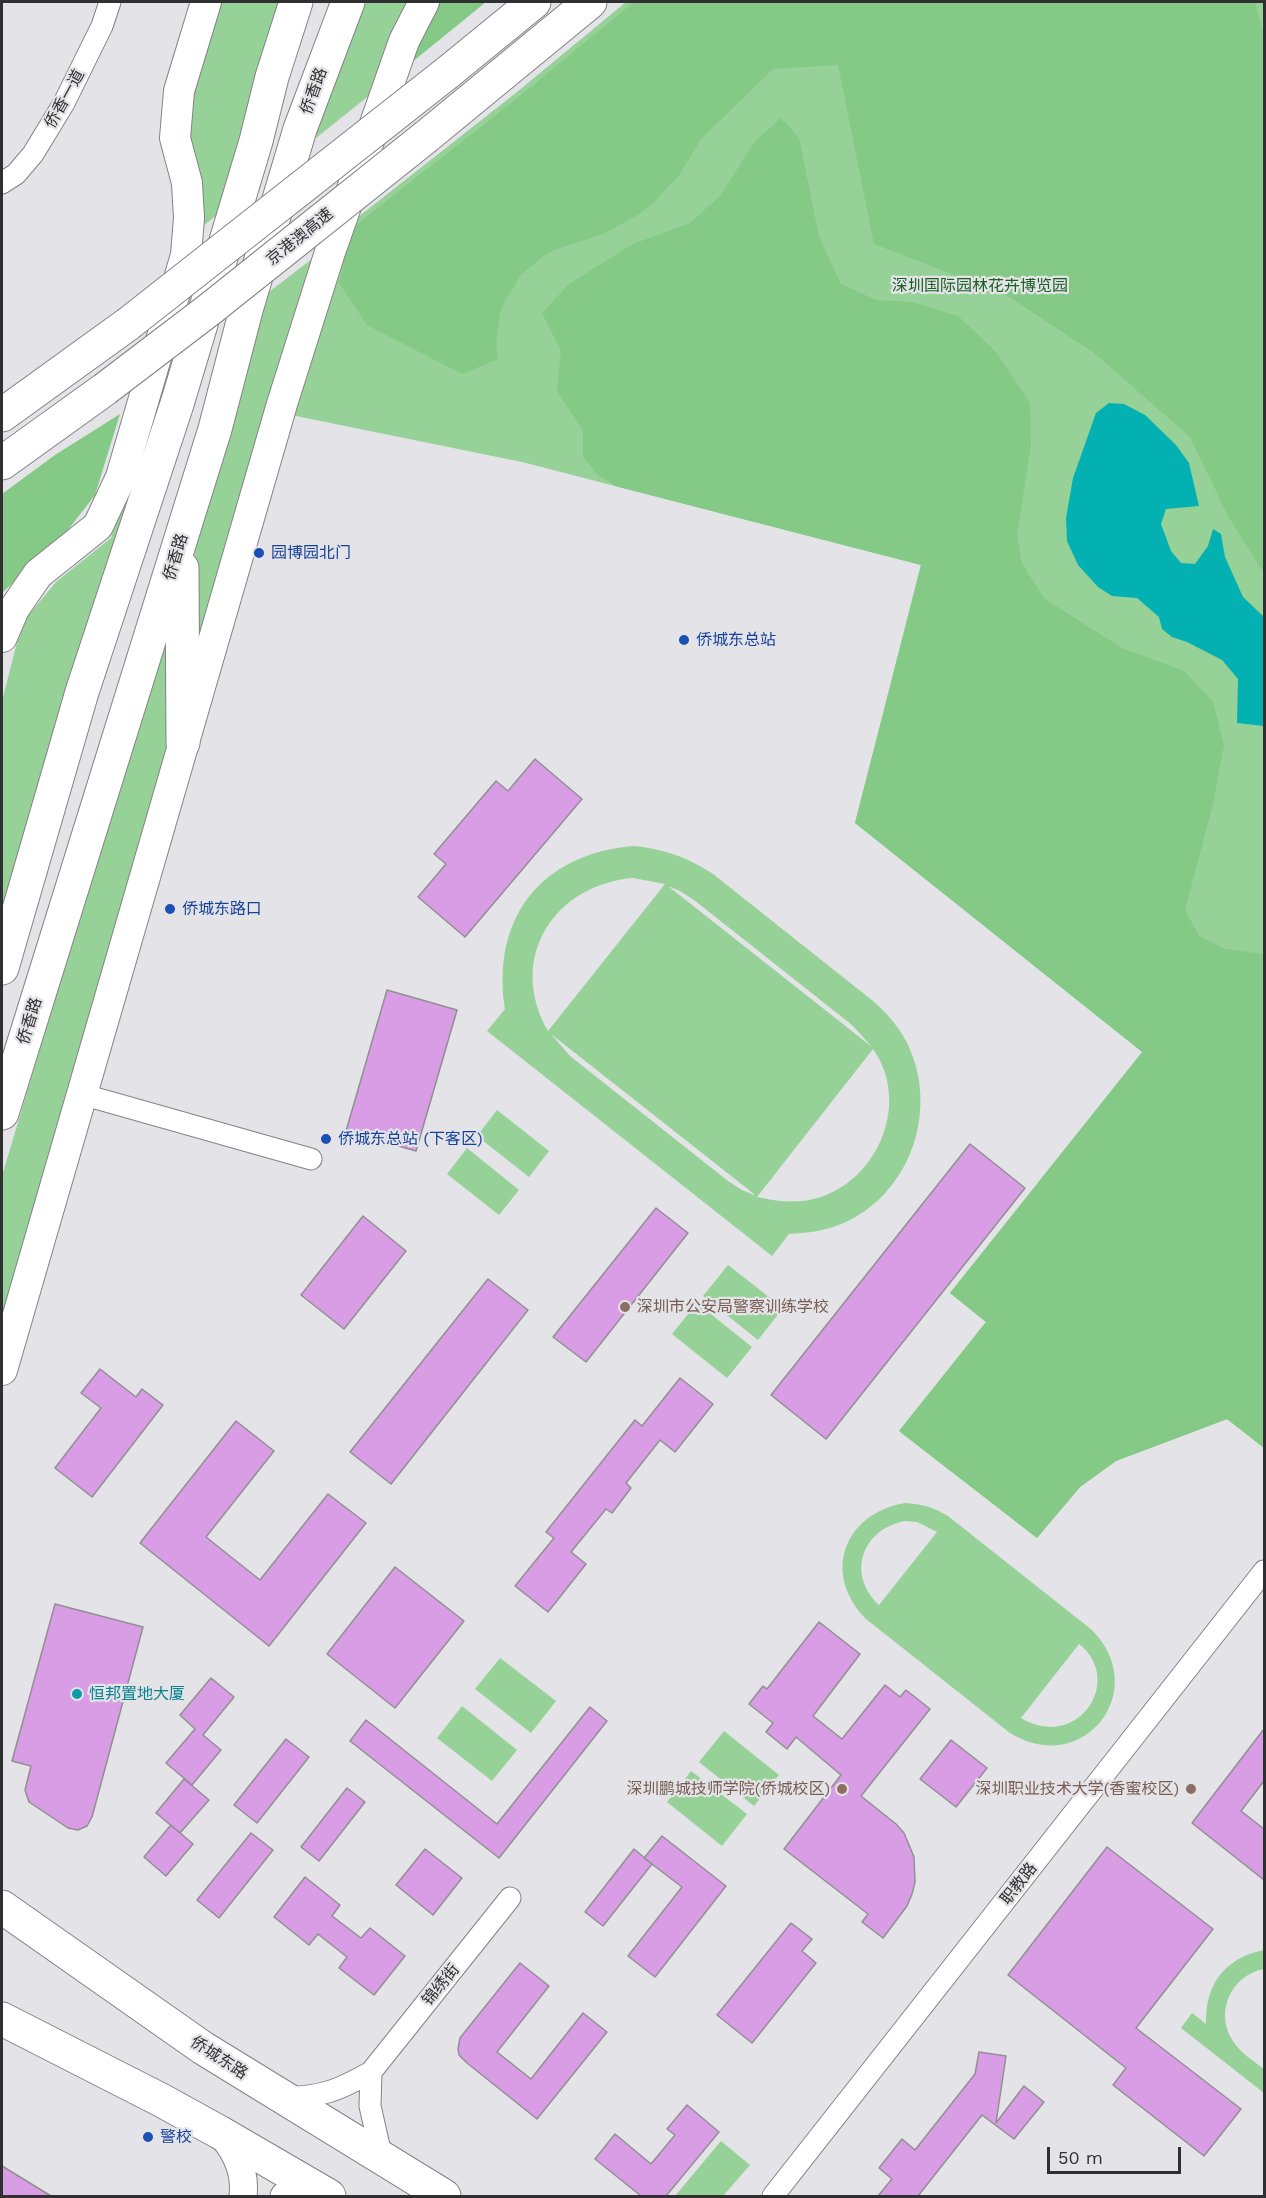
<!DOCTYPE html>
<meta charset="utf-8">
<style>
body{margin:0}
#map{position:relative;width:1266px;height:2198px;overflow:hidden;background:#e4e3e8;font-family:"Work Sans",sans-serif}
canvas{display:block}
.frame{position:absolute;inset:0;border:3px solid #303032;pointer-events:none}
.scale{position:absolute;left:1047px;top:2147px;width:134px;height:27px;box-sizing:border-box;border:3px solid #303032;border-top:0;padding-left:8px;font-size:18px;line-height:21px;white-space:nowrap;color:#303032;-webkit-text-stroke:4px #e4e3e8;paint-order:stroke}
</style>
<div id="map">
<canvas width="1266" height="2198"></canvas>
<div class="frame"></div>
<div class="scale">50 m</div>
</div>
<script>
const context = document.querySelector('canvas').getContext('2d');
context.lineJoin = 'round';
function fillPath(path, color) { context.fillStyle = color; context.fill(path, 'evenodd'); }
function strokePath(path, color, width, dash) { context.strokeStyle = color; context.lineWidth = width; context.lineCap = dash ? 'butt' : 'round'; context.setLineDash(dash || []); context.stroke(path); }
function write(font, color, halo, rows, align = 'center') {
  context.font = font + ' "Work Sans","Noto Sans SC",sans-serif'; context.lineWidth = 4.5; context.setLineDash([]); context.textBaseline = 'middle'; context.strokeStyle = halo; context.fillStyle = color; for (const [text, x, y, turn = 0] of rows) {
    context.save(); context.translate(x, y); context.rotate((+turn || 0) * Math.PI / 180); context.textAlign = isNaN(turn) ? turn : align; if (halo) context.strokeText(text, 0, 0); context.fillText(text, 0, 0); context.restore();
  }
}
const green = new Path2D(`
 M218 2H282L248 108 218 214 197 231 187 138 195 69Z
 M358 2H417L381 86 316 138 314 135Z
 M626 2H1264V1448L1227 1419 1116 1461 1080 1487 1037 1538 899 1431 986 1322 950 1293 1143 1052 855 823 921 565 522 462 286 414 348 225 517 92Z
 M329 246 193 655 195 536 265 295Z
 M171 367 2 935V701L22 623 56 582 111 538 162 373Z
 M171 607 181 751 2 1341V1176Z
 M633 846C664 849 687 857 713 874L873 1001C889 1015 903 1031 911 1052 939 1121 903 1206 830 1228 816 1232 803 1233 789 1234L772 1256 487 1031 505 1009C491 918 541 854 633 846ZM633 878 665 884 548 1031C507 959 553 885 633 878ZM668 886 680 891 694 900 852 1025 872 1047ZM551 1034 754 1194V1195L742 1190 728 1181 570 1056ZM873 1049C910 1101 880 1177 821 1197 800 1204 779 1202 757 1197Z
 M497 1110 549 1151 529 1177 477 1136Z
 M467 1148 519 1190 499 1215 447 1174Z
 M728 1265 783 1308 758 1340 703 1296Z
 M697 1303 752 1347 727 1378 672 1334Z
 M905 1503C922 1504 933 1507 948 1516L1092 1630C1152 1691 1083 1778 1010 1733L866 1619C822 1574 843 1514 905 1503ZM905 1521 917 1522 937 1532 879 1605C846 1574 862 1529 905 1521ZM1079 1644C1125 1680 1078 1752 1021 1718Z
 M500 1658 556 1701 531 1733 475 1689Z
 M462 1706 517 1750 492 1781 437 1738Z
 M724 1731 779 1775 754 1806 699 1762Z
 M691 1771 747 1814 722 1846 667 1802Z
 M1264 1950V1969C1231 1975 1214 2013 1233 2041 1240 2053 1254 2061 1264 2069V2093L1181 2028 1192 2013 1206 2024C1205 1984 1225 1958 1264 1950Z
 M721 2141 750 2165 723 2196H675Z`);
const forest = new Path2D(`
 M434 2H486L406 67Z
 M634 2H1255L1264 36V573L1228 516 1190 437 1093 352 1006 295 874 244 838 65 773 69 701 139 680 174 653 203 638 215 603 234 554 250 542 257 521 275 506 299 500 313 496 344 498 359 462 374 367 325 339 283 352 228 520 96Z
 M781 118 799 138 819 237 841 284 876 300 912 302 958 316 995 351 1030 403 1031 445 1017 535 1022 564 1045 599 1122 648 1184 671 1213 702 1224 745 1213 804 1185 910 1199 936 1225 949 1264 954V1448L1227 1419 1116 1461 1080 1487 1037 1538 899 1431 986 1322 950 1293 1142 1052 855 823 921 565 615 486 598 475 583 457V431L557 391 561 351 542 313 569 284 633 244 690 223 720 196 756 140Z
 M120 414 95 495 64 535 2 593V494L55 455Z`);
const water = new Path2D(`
 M1109 403 1124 404 1145 415 1176 445 1189 463 1199 506 1166 509 1161 524 1171 551 1181 563 1195 564 1208 546 1213 529 1221 534 1225 557 1243 597 1264 617V726L1237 723 1238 679 1222 660 1187 642 1172 637 1162 629 1159 617 1137 598 1112 596 1098 587 1078 565 1067 541 1066 518 1073 478 1096 413Z`);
const building = new Path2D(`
 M535 759 582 799 465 937 418 897 446 864 434 854 496 781 508 791Z
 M387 990 457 1010 416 1151 346 1131Z
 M970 1144 1025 1188 826 1439 771 1395Z
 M656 1208 688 1233 586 1362 553 1337Z
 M363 1216 406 1251 344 1329 301 1295Z
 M488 1279 528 1310 391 1484 350 1452Z
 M100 1369 136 1397 142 1389 163 1405 92 1497 55 1468 101 1408 81 1393Z
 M680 1378 713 1404 675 1452 660 1440 626 1483 631 1488 612 1513 606 1509 571 1552 586 1564 548 1612 515 1586 554 1538 546 1532 635 1420 642 1426Z
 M236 1421 274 1451 206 1537 260 1580 328 1494 366 1523 269 1646 140 1543Z
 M395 1567 464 1621 395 1708 327 1654Z
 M55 1604 143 1627 92 1817 87 1826 78 1830 68 1828 29 1802 25 1790 31 1766 12 1761Z
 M819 1622 860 1654 813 1716 842 1739 885 1685 900 1697 906 1690 930 1709 861 1796 896 1824 904 1833 914 1857 915 1882 912 1894 907 1906 883 1938 862 1922 868 1914 784 1849 841 1775 796 1737 787 1749 766 1732 773 1723 749 1704 763 1686 767 1689Z
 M211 1678 234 1697 203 1735 221 1750 192 1785 166 1763 195 1729 180 1715Z
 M590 1707 607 1721 499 1858 350 1741 366 1720 497 1824Z
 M1264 1729V1781L1241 1811 1264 1829V1880L1192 1823Z
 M286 1739 309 1757 257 1823 234 1805Z
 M951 1740 987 1768 956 1807 920 1779Z
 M184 1779 209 1800 180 1833 156 1813Z
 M347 1788 365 1802 319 1861 301 1847Z
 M171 1825 193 1844 166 1876 144 1857Z
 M251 1833 273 1850 219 1918 197 1900Z
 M662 1836 726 1886 655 1977 628 1956 682 1887 644 1858Z
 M1107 1847 1213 1929 1136 2028 1241 2109 1204 2156 1113 2085 1126 2068 1008 1975Z
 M425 1849 462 1878 433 1915 396 1885Z
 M634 1849 652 1864 603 1926 585 1912Z
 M305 1877 340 1905 332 1916 361 1938 370 1928 405 1956 374 1995 339 1968 347 1957 318 1934 309 1945 274 1917Z
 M791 1923 812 1939 802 1951 816 1963 752 2043 717 2015Z
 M520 1963 549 1986 497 2052 531 2079 583 2013 607 2032 537 2119 467 2063 459 2055 458 2049 460 2038Z
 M979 2052 1006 2056 996 2123 1024 2086 1044 2102 1014 2139 982 2115 918 2196H878L892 2179 879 2168 902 2139 915 2150 975 2074Z
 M687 2105 719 2132 666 2196H641L595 2159 615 2134 651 2164 675 2135 667 2129Z
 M2 2166 51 2196H2Z`);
const minor = new Path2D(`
 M2 183 16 174 33 154 64 103 102 26 110 2
 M81 1094 311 1159
 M371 2072 370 2106 382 2159
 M285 2098C324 2096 337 2091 371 2072L510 1898
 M773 2196 1264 1571`);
const tertiary = new Path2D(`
 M220 2133C236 2151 246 2171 243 2196
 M284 2196 305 2193 324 2194`);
const secondary = new Path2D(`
 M2 637 14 609 38 574 98 526 121 477 186 255 189 218 187 183 175 138 179 91 206 2
 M2 1370 282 404 330 252 404 41 424 2`);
const primary = new Path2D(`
 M182 568 183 743
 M2 968 82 692 177 404 256 141 272 77 296 2
 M2 1113 215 429 246 310 300 129 348 2
 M2 1907 203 2048 444 2196
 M2 2019 161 2100 219 2132 329 2196`);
const motorway = new Path2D(`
 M447 73 534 2
 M427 136 590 2
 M2 415 128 324
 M2 463 105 389`);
const motorwayBridge = new Path2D(`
 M128 324 447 73
 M105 389 210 309 427 136`);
const markers = [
 [259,553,6,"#1a4fb4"],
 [684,640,6,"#1a4fb4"],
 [170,909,6,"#1a4fb4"],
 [326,1139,6,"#1a4fb4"],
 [625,1307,6,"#8d6e63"],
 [77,1694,6,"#0f9aa8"],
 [842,1789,6,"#8d6e63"],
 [1191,1789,6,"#8d6e63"],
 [148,2137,6,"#1a4fb4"]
];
const streetNames = [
 ["侨香路",314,91,-70],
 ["侨香一道",65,99,-61],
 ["京港澳高速",300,237,-39],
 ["侨香路",176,557,-73],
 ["侨香路",30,1021,-73],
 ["职教路",1019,1884,-52],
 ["锦绣街",441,1985,-51],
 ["侨城东路",219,2058,33]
];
const parkNames = [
 ["深圳国际园林花卉博览园",980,286]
];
const transitNames = [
 ["园博园北门",271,553],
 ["侨城东总站",696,640],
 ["侨城东路口",182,909],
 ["侨城东总站 (下客区)",338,1139],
 ["警校",160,2137]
];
const educationNames = [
 ["深圳市公安局警察训练学校",637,1307,"left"],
 ["深圳鹏城技师学院(侨城校区)",830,1789],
 ["深圳职业技术大学(香蜜校区)",1179,1789]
];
const cultureNames = [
 ["恒邦置地大厦",89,1694]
];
fillPath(green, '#96d198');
fillPath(forest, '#84c986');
fillPath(water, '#03b1b2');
fillPath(building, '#d89de4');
strokePath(building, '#918f92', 1.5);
strokePath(minor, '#838386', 23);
strokePath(tertiary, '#838386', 29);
strokePath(secondary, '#838386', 32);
strokePath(primary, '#838386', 35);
strokePath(motorway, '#838386', 35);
strokePath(minor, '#fff', 21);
strokePath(tertiary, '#fff', 27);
strokePath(secondary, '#fff', 30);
strokePath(primary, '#fff', 33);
strokePath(motorway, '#fff', 33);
strokePath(motorwayBridge, '#838386', 35, []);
strokePath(motorwayBridge, '#fff', 33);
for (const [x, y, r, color] of markers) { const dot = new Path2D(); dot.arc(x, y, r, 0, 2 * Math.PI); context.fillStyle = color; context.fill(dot); strokePath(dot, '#e4e3e8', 2); }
write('16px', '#303032', '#e4e3e8', streetNames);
write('16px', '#196123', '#e4e3e8', parkNames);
write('16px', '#164399', '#e4e3e8', transitNames, 'left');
write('16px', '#785e54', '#e4e3e8', educationNames, 'right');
write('16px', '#0d838f', '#e4e3e8', cultureNames, 'left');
</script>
